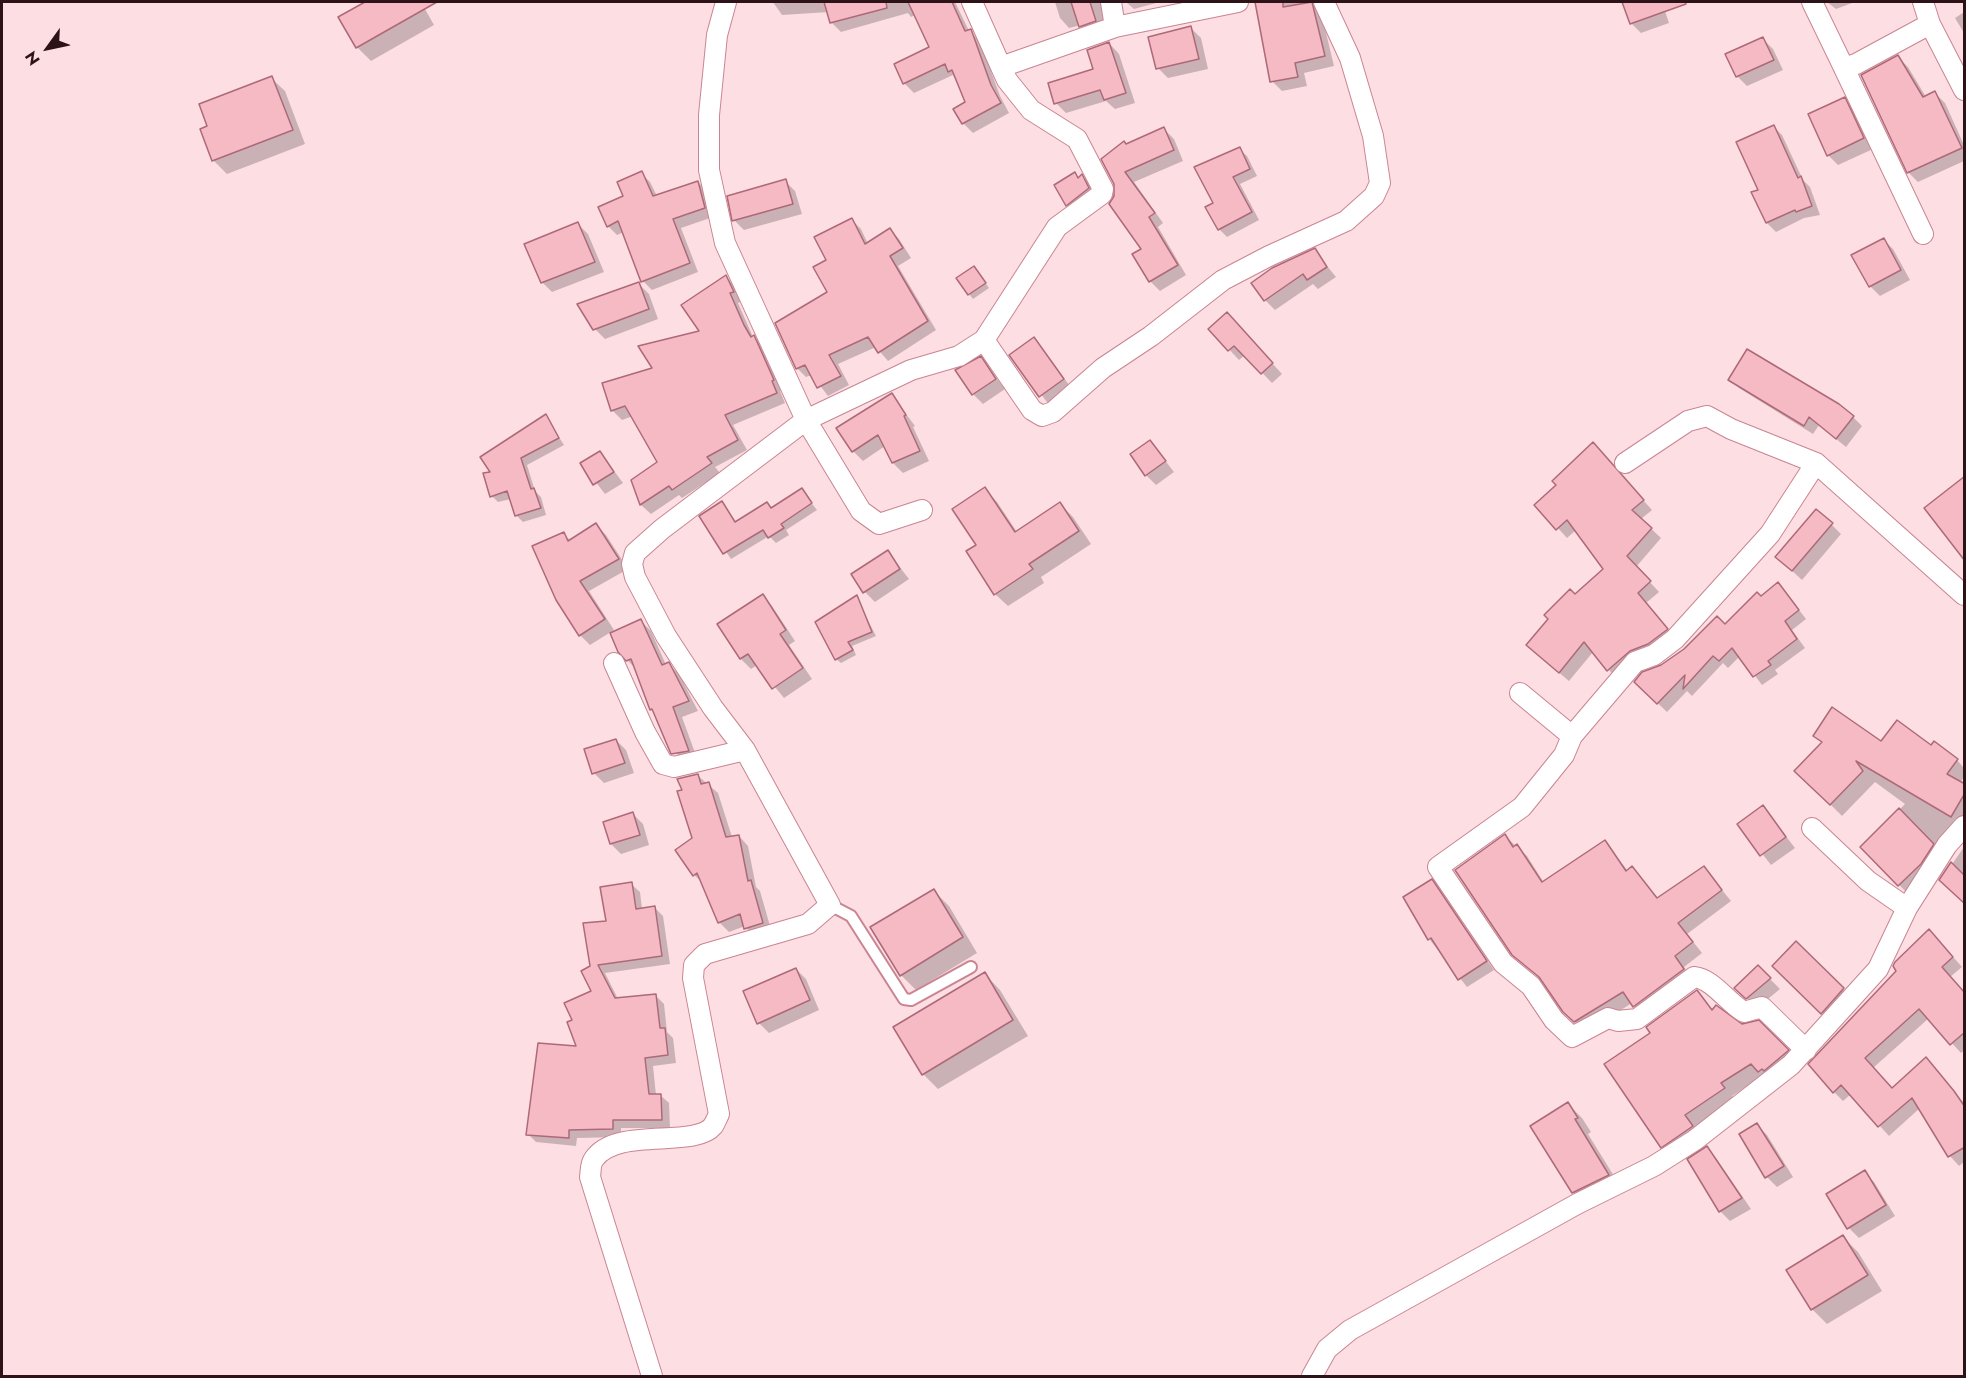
<!DOCTYPE html>
<style>
body{margin:0}
#map{position:relative;width:1966px;height:1378px;overflow:hidden;background:#fddee3;font-family:Jost,sans-serif}
canvas{display:block}
.frame{position:absolute;inset:0;border:3px solid #2d1218;pointer-events:none}
.north{position:absolute;left:18px;top:18px;width:60px;height:60px;-webkit-text-stroke:4px #fddee3;paint-order:stroke;rotate:237deg;font-size:16px;font-weight:700;line-height:24px;text-align:center;color:#2d1218}
.north::after{content:'';display:block;margin:auto;width:21px;height:27px;background:#2d1218;clip-path:polygon(50% 0,100% 100%,50% 72%,0 100%)}
</style>
<div id="map">
<canvas width="1966" height="1378"></canvas>
<div class="frame"></div>
<div class="north">N</div>
</div>
<script>
const context = document.querySelector('canvas').getContext('2d');
context.lineJoin = 'round';
function fillPath(path, color) { context.fillStyle = color; context.fill(path, 'evenodd'); }
function strokePath(path, color, width, dash) { context.strokeStyle = color; context.lineWidth = width; context.lineCap = dash ? 'butt' : 'round'; context.setLineDash(dash || []); context.stroke(path); }
const shadow = new Path2D(`
 M368 2H421L434 25 371 61 357 47 340 18Z
 M773 2H955L969 31 980 41 1000 96 1009 113 973 133 963 123 966 103 953 75 914 93 904 83 931 48 915 15 911 17 908 13 841 32 831 22 829 12 782 15Z
 M1055 2H1116L1110 28 1090 35 1081 25 1069 28 1060 18Z
 M1126 2H1160L1134 9Z
 M1253 2H1311L1321 12 1334 66 1304 73 1307 86 1282 91 1272 81 1256 2Z
 M1624 2H1662L1669 23 1641 33 1631 23Z
 M1827 2H1855L1836 9Z
 M1964 12V33L1955 18Z
 M1191 28 1201 38 1208 69 1168 78 1158 68Z
 M1763 39 1773 49 1783 70 1747 86 1737 76Z
 M1109 43 1119 54 1135 103 1115 109 1106 101 1066 113 1056 103 1095 70Z
 M1898 57 1908 67 1926 97 1935 93 1945 103 1964 145V161L1918 182 1908 172Z
 M271 78 285 91 305 144 227 174 213 160 209 127Z
 M1844 99 1854 109 1873 149 1838 165 1828 155Z
 M1773 126 1782 135 1803 180 1810 187 1820 215 1804 218 1776 232 1767 223 1760 190Z
 M1164 129 1174 139 1183 161 1134 182 1163 223 1158 227 1186 275 1160 291 1150 281 1134 254 1143 249 1115 197 1126 146Z
 M1239 149 1247 156 1257 176 1240 184 1259 220 1227 237 1219 229 1215 204Z
 M641 173 650 182 657 196 698 182 707 191 713 217 681 228 698 272 652 290 643 281 624 232 617 235 608 226Z
 M1074 174 1079 179 1082 176 1092 186 1098 199 1077 215 1067 205Z
 M785 181 795 191 802 214 744 230 734 220Z
 M851 219 861 229 868 244 890 230 899 239 911 258 898 266 936 330 888 361 876 347 838 364 849 385 828 396 812 375 806 377 797 368 829 293 828 260Z
 M578 224 588 234 604 272 552 292 542 282Z
 M1883 239 1893 249 1910 280 1880 296 1870 286Z
 M1314 250 1336 277 1318 289 1313 284 1275 310 1265 300Z
 M974 268 989 288 973 299 969 294Z
 M726 277 735 286 742 301 738 303 753 337 763 346 783 390 780 391 785 403 733 425 747 450 715 467 720 473 682 498 679 495 651 514 641 505 633 481 659 463 633 416 622 420 612 410 655 369 701 332Z
 M639 284 649 294 658 319 605 339 595 329Z
 M1236 324 1282 374 1272 383 1245 355 1239 360 1210 329Z
 M1034 339 1073 390 1050 406 1012 356Z
 M1747 351 1853 417 1862 426 1846 447 1819 425 1813 434 1739 388 1730 379Z
 M980 358 1005 389 983 404 973 394Z
 M891 394 915 426 913 427 929 461 903 473 893 463 885 446 863 461 853 451Z
 M545 416 564 445 527 465 535 491 541 497 546 515 523 522 516 515 511 499 498 502 492 496V472Z
 M1150 441 1174 472 1156 485 1146 475Z
 M600 452 623 483 605 494 582 464Z
 M1602 454 1652 510 1641 519 1661 538 1636 567 1659 592 1646 603 1676 639 1618 680 1593 652 1569 681 1538 655 1575 596 1605 570 1576 530 1567 538 1537 505Z
 M985 489 997 502 1017 532 1060 504 1073 517 1091 544 1041 577 1044 583 1008 606 995 594 978 545Z
 M801 490 817 510 786 530 789 535 776 543 769 536 731 559 702 516 722 503 737 523 767 504 773 509Z
 M1831 524 1841 534 1802 580 1777 557Z
 M596 525 606 535 628 569 589 591 614 630 590 645 580 635 557 599 564 534 571 541Z
 M888 552 909 579 875 602 865 592Z
 M1786 593 1806 619 1792 630 1805 648 1775 670 1778 674 1762 685 1740 656 1728 668 1723 663 1692 696 1687 691 1667 712 1644 690 1662 666 1725 626 1761 598Z
 M762 596 772 606 795 641 789 645 812 679 784 698 757 665 751 669 741 659Z
 M856 597 876 636 852 646 856 655 841 663 836 659Z
 M641 621 651 631 666 665 668 664 679 674 698 711 682 717 698 761 686 764 664 739 636 669 627 660Z
 M1814 736 1931 747 1957 760 1964 768V777L1960 783 1964 786V822L1910 896 1862 847 1905 804 1875 782 1842 816 1797 771 1823 744Z
 M616 740 626 750 634 773 604 783 594 773Z
 M697 775 718 793 732 837 739 836 748 846 756 887 760 891 772 933 755 938 745 926 729 932 720 923 704 884 694 875 693 839 684 791Z
 M1763 807 1795 848 1771 865 1739 824Z
 M633 814 643 824 649 845 621 854 611 844 604 823Z
 M1505 836 1527 856 1544 883 1605 842 1628 871 1632 868 1658 899 1704 868 1731 901 1687 934 1702 953 1684 967 1693 980 1644 1017 1632 1003 1586 1032 1564 1011 1543 981 1513 954Z
 M1964 847V903L1941 880Z
 M1432 881 1494 970 1467 987 1430 940 1405 897Z
 M631 884 640 892 642 909 654 907 663 916 670 964 605 973 618 999 656 996 664 1004 667 1032 673 1038 676 1063 653 1066 656 1095H660L669 1103 670 1128H621V1137L577 1138 576 1146 536 1142 528 1134 579 1048 574 1021 593 992 592 967 607 922Z
 M934 891 949 906 977 953 916 990 901 975Z
 M1938 940 1962 967 1950 977 1964 994V1050L1961 1053 1929 1018 1873 1068 1892 1089 1935 1069 1964 1103V1162L1959 1166 1950 1156 1920 1108 1889 1136 1851 1094 1843 1101 1834 1092Z
 M1796 943 1853 999 1832 1022 1774 966Z
 M1758 967 1780 989 1757 1008 1746 998Z
 M796 969 806 979 819 1010 769 1033 759 1023Z
 M985 974 1000 990 1028 1036 938 1089 923 1074Z
 M1696 992 1713 1010 1741 1025 1758 1022 1799 1062 1763 1075 1732 1096 1736 1101 1674 1158 1662 1147 1652 1033Z
 M1568 1104 1582 1118 1591 1132 1588 1134 1622 1189 1587 1206 1573 1192Z
 M1757 1125 1767 1135 1793 1177 1777 1187 1767 1177Z
 M1706 1148 1716 1158 1751 1209 1730 1221 1720 1211Z
 M1864 1172 1874 1182 1895 1216 1859 1238 1849 1228Z
 M1843 1237 1858 1252 1882 1291 1827 1324 1812 1309Z`);
const building = new Path2D(`
 M365 2H437L356 48 338 17Z
 M824 2H886L887 8 830 23Z
 M908 2H952L965 31 971 29 991 85 1001 103 962 124 953 109 965 102 952 70 948 72 945 64 903 84 894 64 929 47Z
 M1071 2H1090L1096 21 1079 27Z
 M1255 2H1283V7L1312 2 1325 56 1295 63 1298 77 1270 82Z
 M1622 2H1685L1686 4 1630 24Z
 M1191 26 1199 59 1156 69 1148 37Z
 M1763 37 1774 60 1736 77 1725 54Z
 M1109 42 1126 93 1104 100 1100 90 1054 104 1048 83 1093 69 1087 50Z
 M1898 55 1923 97 1935 91 1962 148 1907 173 1861 75Z
 M272 76 293 130 212 161 200 129 207 126 199 104Z
 M1845 97 1864 138 1827 156 1808 114Z
 M1774 125 1798 178 1801 176 1812 206 1796 212 1795 210 1766 223 1751 192 1758 190 1736 142Z
 M1164 127 1174 150 1125 172 1155 213 1149 217 1178 265 1149 282 1132 254 1141 249 1109 204 1114 196V184L1101 159 1124 141 1126 144Z
 M1240 147 1250 169 1233 177 1252 212 1218 230 1205 207 1213 203 1194 167Z
 M642 171 653 196 698 181 705 208 673 219 690 263 641 282 618 221 607 227 598 207 623 196 617 182Z
 M1075 172 1078 178 1082 174 1089 188 1066 206 1054 185Z
 M786 179 793 204 732 221 727 196Z
 M852 218 865 244 890 228 903 248 890 256 928 321 878 353 868 337 829 355 841 376 817 388 805 365 796 369 775 323 827 292 813 267 826 260 814 237Z
 M578 222 595 262 541 283 524 244Z
 M1884 238 1901 270 1869 287 1851 255Z
 M1315 248 1327 267 1307 280 1303 274 1264 301 1251 283 1272 268Z
 M974 266 986 283 968 295 956 278Z
 M726 275 734 292 730 293 744 325 751 337 754 335 774 380 772 381 777 393 725 415 738 440 707 457 712 463 672 490 669 486 640 505 631 480 657 462 625 406 611 411 602 383 652 368 638 346 699 331 681 305Z
 M639 282 649 309 593 330 577 304Z
 M1227 312 1273 363 1261 374 1234 346 1228 351 1208 329Z
 M1034 337 1064 379 1039 397 1009 355Z
 M1747 349 1839 404 1854 416 1836 439 1809 417 1804 426 1728 380Z
 M981 356 996 379 972 395 955 370Z
 M892 393 906 415 904 416 920 451 892 463 878 435 852 452 836 428Z
 M546 414 559 438 521 458 531 489 534 488 541 508 515 516 507 491 490 497 483 473 490 472 480 457Z
 M1150 440 1166 461 1145 476 1130 454Z
 M1593 442 1644 500 1632 510 1652 528 1627 556 1651 581 1638 593 1668 629 1648 644 1630 651 1607 671 1584 642 1559 673 1526 645 1548 619 1544 615 1570 589 1575 594 1603 569 1567 520 1556 530 1534 505 1556 485 1552 481Z
 M600 451 614 472 593 485 580 463Z
 M1965 476V561L1924 508Z
 M985 487 1015 532 1060 502 1079 531 1029 564 1033 569 994 595 966 551 976 545 952 509Z
 M802 488 812 503 781 524 784 528 768 538 763 530 723 554 699 516 722 501 735 522 767 502 771 508Z
 M1816 509 1833 523 1792 571 1775 557Z
 M596 523 619 559 580 581 605 619 579 636 556 600 532 546 564 532 568 541Z
 M888 550 900 569 863 593 851 574Z
 M1778 582 1799 610 1785 621 1797 639 1768 661 1771 665 1753 677 1732 648 1719 661 1713 656 1683 689 1685 675 1657 704 1634 682 1642 672 1661 665 1684 649 1717 616 1725 624 1757 592 1761 596Z
 M763 594 786 630 780 634 803 668 772 689 748 654 740 659 717 624Z
 M857 595 872 632 848 642 853 650 835 660 815 622Z
 M641 619 662 665 669 662 689 701 673 707 689 751 671 754 652 709 650 710 631 659 626 661 618 652 610 633Z
 M1832 707 1881 741 1897 720 1931 745 1934 741 1958 759 1947 774 1965 784V793L1951 817 1856 761 1863 771 1830 805 1794 771 1822 742 1813 736Z
 M616 739 625 763 592 774 584 749Z
 M698 774 701 784 709 782 726 837 739 835 748 881 751 880 763 923 744 929 740 914 718 923 697 873 693 876 675 850 692 838 677 791 682 790 677 779Z
 M1763 805 1786 837 1760 856 1737 824Z
 M1899 808 1934 844 1921 864 1898 886 1860 847Z
 M633 812 640 835 610 844 603 822Z
 M1505 834 1513 847 1517 844 1542 882 1605 840 1626 871 1632 866 1657 898 1704 866 1722 890 1678 923 1693 942 1675 956 1684 969 1633 1007 1623 992 1574 1022 1563 1012 1539 977 1512 955 1455 870Z
 M1951 862 1965 876V904L1939 880Z
 M1432 879 1487 961 1458 980 1431 938 1428 940 1403 897Z
 M632 882 636 909 655 906 662 956 598 965 615 998 656 994 660 1028H665L668 1055 645 1058 649 1094H661L662 1120H613V1129L569 1130V1138L526 1135 538 1043 576 1046 567 1022 572 1020 564 1003 591 991 581 971 590 966 583 923 606 921 600 887Z
 M934 889 963 937 900 976 870 927Z
 M1929 929 1953 957 1942 967 1965 993V1032L1950 1045 1919 1009 1865 1058 1892 1088 1926 1057 1954 1091 1965 1107V1147L1948 1157 1912 1098 1878 1127 1841 1085 1833 1093 1808 1064 1896 971 1893 966 1895 962Z
 M1796 941 1844 988 1821 1014 1772 966Z
 M1758 965 1771 978 1746 999 1734 988Z
 M796 968 810 1000 757 1024 743 991Z
 M985 972 1013 1020 922 1075 893 1027Z
 M1697 990 1712 1010 1716 1005 1742 1024 1759 1020 1789 1050 1764 1071 1762 1069 1758 1072 1751 1064 1721 1083 1725 1088 1685 1115 1693 1126 1661 1148 1604 1064 1650 1033 1646 1027Z
 M1568 1102 1578 1118 1575 1119 1609 1175 1572 1193 1530 1126Z
 M1757 1123 1784 1166 1765 1178 1739 1134Z
 M1707 1146 1742 1198 1719 1212 1687 1159Z
 M1865 1170 1886 1205 1847 1229 1826 1194Z
 M1843 1235 1868 1275 1811 1310 1786 1270Z`);
const lane = new Path2D(`
 M830 905 851 916 904 999 911 1000 971 967`);
const street = new Path2D(`
 M726 2 717 35 709 115V170L725 243 806 420 861 511 879 524 922 510
 M972 2 1001 67
 M1111 2 1115 27
 M1812 2 1844 68 1856 64 1930 24
 M1923 2 1930 24 1964 90
 M1844 68 1923 234
 M984 340 1057 227 1102 194 1103 189 1077 139 1031 110 1007 80 1001 67 1115 27 1238 2
 M1625 463 1688 421 1707 416 1731 429 1816 463 1964 595
 M614 663 645 732 663 764 674 767 745 750
 M1520 693 1572 736 1635 662 1654 655 1675 639 1770 534 1816 463
 M1572 736 1564 755 1522 807 1438 867 1503 963 1531 986 1554 1020 1572 1037 1608 1018 1618 1021 1637 1019 1694 977C1713 979 1727 1002 1744 1012L1762 1007 1806 1050
 M1812 828 1868 881 1907 908
 M652 1376 590 1177C591 1171 590 1164 594 1159 616 1126 694 1149 713 1126 715 1123 717 1118 719 1114L693 978 694 965 705 954 808 924 830 905 745 750 713 708 666 636 635 577 632 564 635 553 662 529 806 420 911 370 959 356 984 340 1032 410 1042 416 1053 412 1103 368 1151 336 1223 280 1269 256 1346 221 1374 196 1380 183 1373 136 1350 58 1324 2
 M1312 1376 1327 1349 1350 1330 1577 1204 1654 1166 1695 1140 1791 1065 1878 969 1907 908 1947 845 1964 826`);
fillPath(shadow, '#0003');
fillPath(building, '#f6bac5');
strokePath(building, '#ad6977', 1.5);
strokePath(lane, '#ca8492', 14);
strokePath(street, '#ca8492', 22);
strokePath(lane, '#fff', 10);
strokePath(street, '#fff', 20);
</script>
